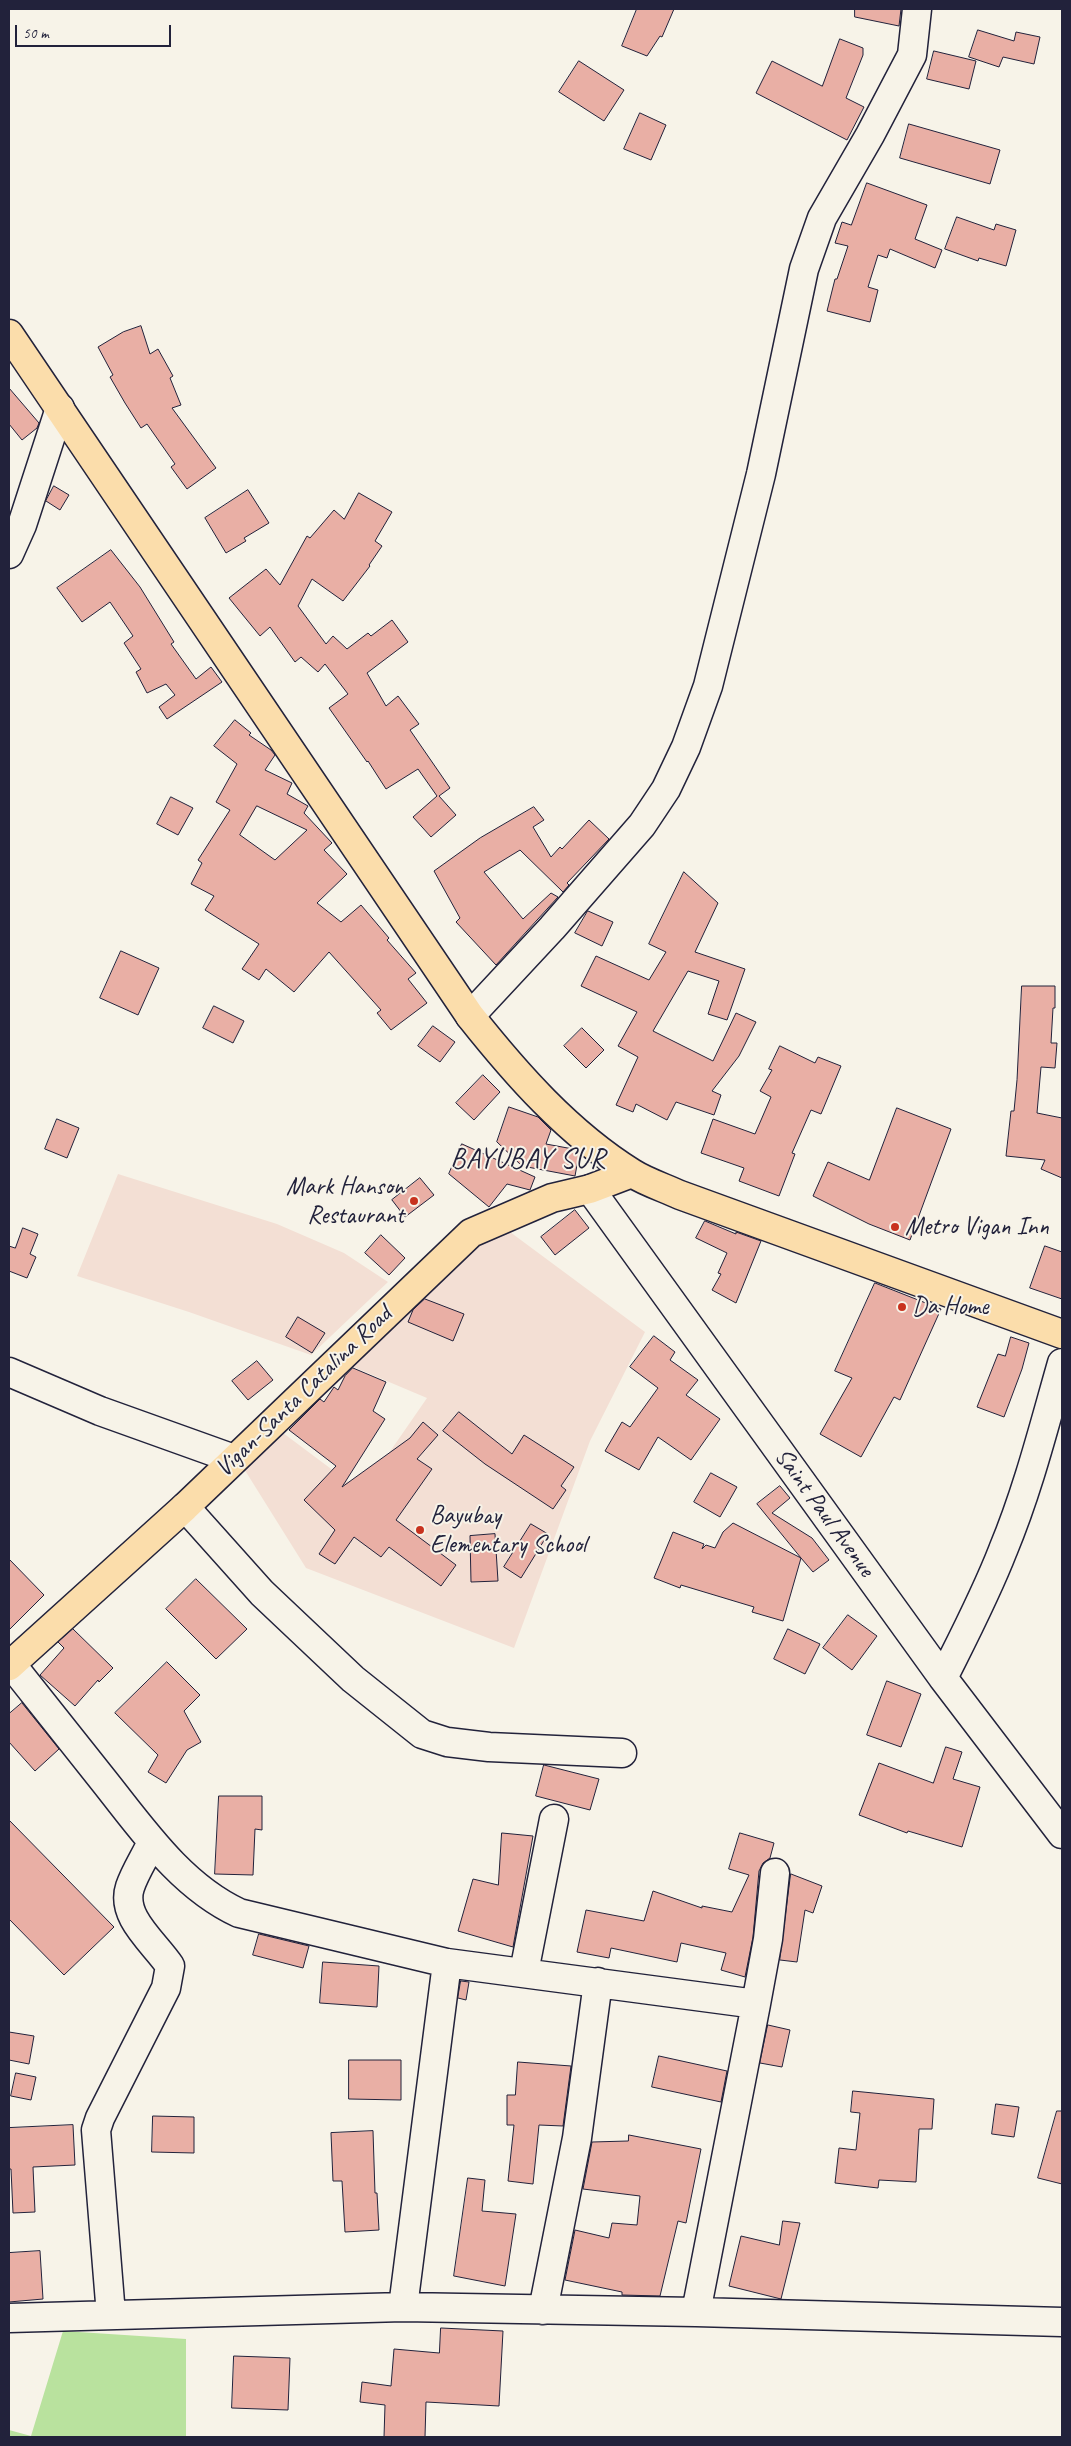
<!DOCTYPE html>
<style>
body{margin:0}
#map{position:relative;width:1071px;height:2446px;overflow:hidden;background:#f7f3e8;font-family:Caveat,sans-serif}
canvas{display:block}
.frame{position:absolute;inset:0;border:10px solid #22223b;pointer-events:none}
.scale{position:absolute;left:15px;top:25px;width:156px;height:22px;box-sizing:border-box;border:2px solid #22223b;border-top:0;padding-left:6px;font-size:15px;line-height:18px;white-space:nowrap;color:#22223b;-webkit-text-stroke:4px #f7f3e8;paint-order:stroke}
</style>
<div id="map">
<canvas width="1071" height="2446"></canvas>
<div class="frame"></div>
<div class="scale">50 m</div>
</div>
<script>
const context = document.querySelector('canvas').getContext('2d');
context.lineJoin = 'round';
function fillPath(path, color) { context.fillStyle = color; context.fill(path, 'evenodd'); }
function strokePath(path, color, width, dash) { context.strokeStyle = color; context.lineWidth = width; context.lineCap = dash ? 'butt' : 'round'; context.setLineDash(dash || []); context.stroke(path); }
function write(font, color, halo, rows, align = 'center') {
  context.font = font + ' Caveat,sans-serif'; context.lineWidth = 4; context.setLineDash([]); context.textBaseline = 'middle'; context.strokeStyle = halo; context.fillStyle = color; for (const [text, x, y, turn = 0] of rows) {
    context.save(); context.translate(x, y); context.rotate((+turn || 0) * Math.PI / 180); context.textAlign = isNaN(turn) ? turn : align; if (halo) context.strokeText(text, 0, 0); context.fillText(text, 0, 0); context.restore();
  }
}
const built = new Path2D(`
 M118 1174 277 1224 344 1253 388 1282 311 1355 189 1312 77 1276Z
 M506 1229 645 1332 590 1441 514 1648 306 1568 241 1464 275 1427 362 1492 427 1398 344 1363 442 1270Z`);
const green = new Path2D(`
 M63 2331 186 2339V2437H9V2430L31 2436Z`);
const building = new Path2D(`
 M637 9H674L662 37 660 36 647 56 622 46Z
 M855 9H901L899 26 855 17Z
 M978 30 1014 41 1016 32 1040 37 1034 64 1003 57 999 67 969 57Z
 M840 39 863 48V55L846 98 864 107 847 140 756 93 772 61 822 86Z
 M934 51 976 61 969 89 927 79Z
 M579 61 624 90 604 121 559 92Z
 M640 113 666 125 651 160 624 149Z
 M909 124 1000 150 990 184 900 158Z
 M867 183 927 205 915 239 942 250 935 268 890 249 887 258 878 255 868 287 878 290 870 322 827 311 835 279H837L848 246 835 243 842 222 851 225Z
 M957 217 994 230 996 224 1016 230 1006 266 979 258 978 261 945 249Z
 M141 326 150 354 158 349 173 376 170 378 181 405 172 408 216 468 187 489 171 467 175 464 147 424 141 428 125 403 110 377 113 375 98 347 123 332Z
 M9 388 39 423 37 428 22 440 9 424Z
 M54 486 69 495 60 510 46 501Z
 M248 490 269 523 244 538 246 541 226 553 205 518Z
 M359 493 392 512 375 541 382 546 369 565 370 566 343 601 312 579 298 606 326 644 333 636 347 649 368 633 371 636 392 620 408 642 367 673 386 706 398 696 419 724 410 730 450 788 439 796 456 815 431 837 413 817 437 796 418 769 386 789 368 761 367 762 329 708 348 694 325 664 318 672 301 657 295 662 270 627 260 636 229 598 266 569 280 585 307 536 310 538 334 510 344 519Z
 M111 550 140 587 174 642 171 644 196 679 211 667 222 682 167 719 159 707 175 695 166 684 147 693 136 672 141 669 124 643 133 636 110 602 82 622 57 588Z
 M235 720 251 733 249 735 271 750 275 755 265 770 292 783 287 794 308 806 304 813 332 843 324 850 347 874 317 903 341 922 361 905 389 938 387 940 416 973 408 979 427 1003 391 1030 377 1013 381 1010 329 952 294 992 266 969 259 980 242 969 259 944 205 910 214 896 191 884 202 863 198 860 230 810 216 802 237 764 214 746ZM257 806 307 830 275 860 240 835Z
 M171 797 193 808 178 835 157 824Z
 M534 807 544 820 533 827 551 857 560 847 562 849 589 820 609 839 567 883 569 885 563 892 520 850 484 872 523 919 551 893 558 897 496 965 456 922 460 918 434 871 480 838Z
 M684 872 718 903 695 952 745 969 727 1020 708 1014 719 981 688 971 653 1031 713 1061 736 1013 756 1022 739 1056 712 1091 721 1095 714 1115 676 1102 667 1120 636 1104 633 1112 616 1105 638 1057 618 1046 637 1012 581 986 596 956 649 980 666 952 649 944Z
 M588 911 613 922 602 946 575 933Z
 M121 951 159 968 138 1015 100 998Z
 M1022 986H1055V1008H1053L1051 1043H1057L1055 1068 1041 1067 1037 1113 1062 1118V1178L1041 1169 1045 1160 1006 1156 1011 1111H1014L1017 1080Z
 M214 1006 244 1021 233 1043 203 1028Z
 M433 1026 455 1042 440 1062 418 1046Z
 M582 1028 604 1050 586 1068 564 1046Z
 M780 1046 815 1063 818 1057 841 1066 821 1114 811 1110 792 1153 795 1154 779 1196 739 1181 744 1168 701 1153 713 1119 755 1134 771 1097 760 1091 772 1070 769 1069Z
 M483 1075 500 1092 474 1120 456 1103Z
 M509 1107 538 1117 551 1130 546 1144 573 1149 579 1154 575 1176 522 1166 497 1142Z
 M897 1108 951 1129 910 1240 869 1224 813 1196 828 1162 869 1180Z
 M57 1119 79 1128 67 1158 45 1149Z
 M462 1144 535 1177 530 1190 507 1184 489 1207 449 1174Z
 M420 1178 434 1195 405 1217 392 1200Z
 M575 1210 589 1228 555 1255 541 1237Z
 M705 1221 736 1234V1232L761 1241 736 1303 712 1290 721 1274 718 1273 727 1253 696 1238Z
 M23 1228 38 1234 30 1254 36 1257 27 1278 9 1271V1246L15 1248Z
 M381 1235 405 1258 389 1275 365 1253Z
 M1045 1246 1062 1252V1299L1030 1288Z
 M875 1283 941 1309 900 1400 894 1397 861 1457 820 1434 852 1378 835 1371Z
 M425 1299 464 1314 453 1341 408 1322 413 1310Z
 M298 1317 325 1333 312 1353 286 1337Z
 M654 1336 675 1352 670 1360 698 1380 686 1395 720 1419 691 1460 658 1437 639 1470 605 1451 622 1422 630 1427 658 1388 630 1367Z
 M1011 1337 1029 1343 1022 1369 1004 1417 977 1407 998 1354 1005 1356Z
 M257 1361 273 1380 248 1400 232 1381Z
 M353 1368 386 1382 373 1411 385 1419 342 1487 410 1438 423 1422 438 1435 417 1459 432 1469 396 1520 456 1565 441 1586 389 1547 381 1557 354 1537 335 1564 319 1554 335 1530 304 1500 336 1466 289 1430 320 1399 324 1402 334 1387 338 1390 345 1376Z
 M459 1412 512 1454 524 1435 574 1467 561 1486 566 1490 553 1509 485 1464 443 1431Z
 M711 1473 737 1487 720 1517 694 1502Z
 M780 1486 790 1498 772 1513 812 1538 829 1560 813 1572 801 1558 783 1621 752 1612 754 1607 681 1585 680 1588 654 1578 673 1532 704 1544 702 1549 706 1545 715 1548 723 1532 733 1523 801 1558 757 1504Z
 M531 1524 548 1534 521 1578 504 1567Z
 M495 1534 498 1581 471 1582 470 1536Z
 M9 1559 44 1595 9 1630Z
 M196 1579 247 1629 216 1659 166 1609Z
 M848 1615 877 1636 852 1670 823 1648Z
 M73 1629 113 1668 99 1682 98 1680 75 1706 40 1675 64 1648 58 1642Z
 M788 1629 820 1644 805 1674 774 1659Z
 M167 1662 200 1695 184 1711 201 1742 187 1750 166 1783 148 1772 158 1755 115 1713Z
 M887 1681 921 1694 901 1747 867 1735Z
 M22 1703 59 1749 35 1771 9 1742V1714Z
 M946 1747 962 1752 953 1779 980 1787 962 1847 908 1831 907 1833 859 1815 879 1763 933 1783Z
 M544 1765 599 1779 590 1810 536 1796Z
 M219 1796H262V1830L255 1829 253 1875 215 1874Z
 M9 1820 114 1927 64 1975 9 1919Z
 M502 1833 533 1836 513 1947 458 1931 473 1879 498 1885Z
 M740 1833 774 1843 770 1858 763 1863 759 1871 753 1937 745 1977 721 1970 726 1953 681 1943 677 1962 611 1948 609 1958 577 1952 586 1910 644 1921 653 1891 702 1908V1906L732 1912 749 1875 729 1869Z
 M791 1874 822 1886 813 1913 805 1910 797 1962 780 1960Z
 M259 1934 309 1946 303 1968 253 1955Z
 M323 1962 379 1966 377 2007 320 2003Z
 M461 1981 469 1982 466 2000 458 1998Z
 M768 2025 790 2030 782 2067 760 2063Z
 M9 2032 34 2036 29 2064 9 2060Z
 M659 2056 727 2071 721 2102 652 2087Z
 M349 2060H401V2100L349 2099Z
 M518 2062 571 2066 563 2126 539 2125 533 2184 508 2181 514 2125H507V2095H515Z
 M16 2073 36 2077 31 2100 11 2096Z
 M853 2091 934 2099 932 2129H919L916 2182 879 2180 878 2188 835 2183 839 2148 856 2150 860 2113 851 2112Z
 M996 2104 1019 2107 1014 2137 992 2134Z
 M1057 2111H1062V2184L1038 2178Z
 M153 2116 194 2117V2153L152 2152Z
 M73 2125 75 2165 33 2167 35 2212 13 2213 11 2169H9V2128Z
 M373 2131 375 2193H377L379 2230 345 2232 342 2181H333L331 2133Z
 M629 2135 701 2149 686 2223 678 2221 660 2296 622 2295V2292L565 2280 575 2230 609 2238 612 2223 637 2225 640 2196 583 2189 592 2142 628 2141Z
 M468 2178 485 2180 482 2211 516 2214 505 2286 454 2276Z
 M783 2221 800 2223 781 2299 729 2286 741 2236 779 2245Z
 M40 2251 43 2299 9 2302V2253Z
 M441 2328 503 2331 499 2406 426 2402 425 2437H384L385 2405 360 2402 362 2382 391 2386 394 2349 439 2353Z
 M234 2356 290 2358 288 2410 232 2408Z`);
const minor = new Path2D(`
 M9 554 22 525 60 408
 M470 1016 552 928 642 825 666 789 686 747 708 686 761 474 804 269 822 218 870 135 912 55 917 9
 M590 1189 943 1678 1062 1834
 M9 1372 100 1411 234 1459
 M185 1507 262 1593 353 1679 422 1734 447 1742 489 1747 622 1753
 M11 1664C42 1703 73 1742 104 1781 143 1830 181 1886 239 1913L447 1963 756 2004 696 2312
 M943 1678C964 1636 986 1594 1003 1550 1028 1490 1044 1426 1062 1363
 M524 1972 554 1819
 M756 2004 768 1939 775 1873
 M403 2307 447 1963
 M543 2310 577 2138 598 1982
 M111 2315 96 2130 100 2118 166 1988 170 1966C155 1943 120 1917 130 1887 135 1872 145 1857 152 1842
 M9 2318 403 2307 696 2312 1062 2322`);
const major = new Path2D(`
 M9 334 470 1016C516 1074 568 1133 632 1173 646 1182 665 1188 680 1195L1062 1334
 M9 1666 185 1507 471 1233 552 1198 590 1189 632 1173`);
const markers = [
 [414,1201,5,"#c8321e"],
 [895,1227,5,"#c8321e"],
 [902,1307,5,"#c8321e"],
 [420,1530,5,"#c8321e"]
];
const poiNames = [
 ["Mark Hanson",404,1187,"right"],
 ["Restaurant",404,1216,"right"],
 ["Metro Vigan Inn",905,1227],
 ["Da Home",912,1307],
 ["Bayubay",430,1516],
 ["Elementary School",430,1545]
];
const streetNames = [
 ["Vigan-Santa Catalina Road",304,1392,-44],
 ["Saint Paul Avenue",824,1513,54]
];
const quarterNames = [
 ["BAYUBAY SUR",528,1160]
];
fillPath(built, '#f3dfd4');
fillPath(green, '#b9e29e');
fillPath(building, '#e9afa5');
strokePath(building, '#22223b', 1);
strokePath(minor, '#22223b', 31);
strokePath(major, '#22223b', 31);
strokePath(minor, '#f7f3e8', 28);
strokePath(major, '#fbddab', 28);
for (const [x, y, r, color] of markers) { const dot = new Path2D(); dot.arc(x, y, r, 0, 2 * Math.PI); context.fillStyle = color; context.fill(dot); strokePath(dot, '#f7f3e8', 2); }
write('25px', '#22223b', '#f7f3e8', poiNames, 'left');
write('25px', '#22223b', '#f7f3e8', streetNames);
context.letterSpacing = '1px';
write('28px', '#22223b', '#f7f3e8', quarterNames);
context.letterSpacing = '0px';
</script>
